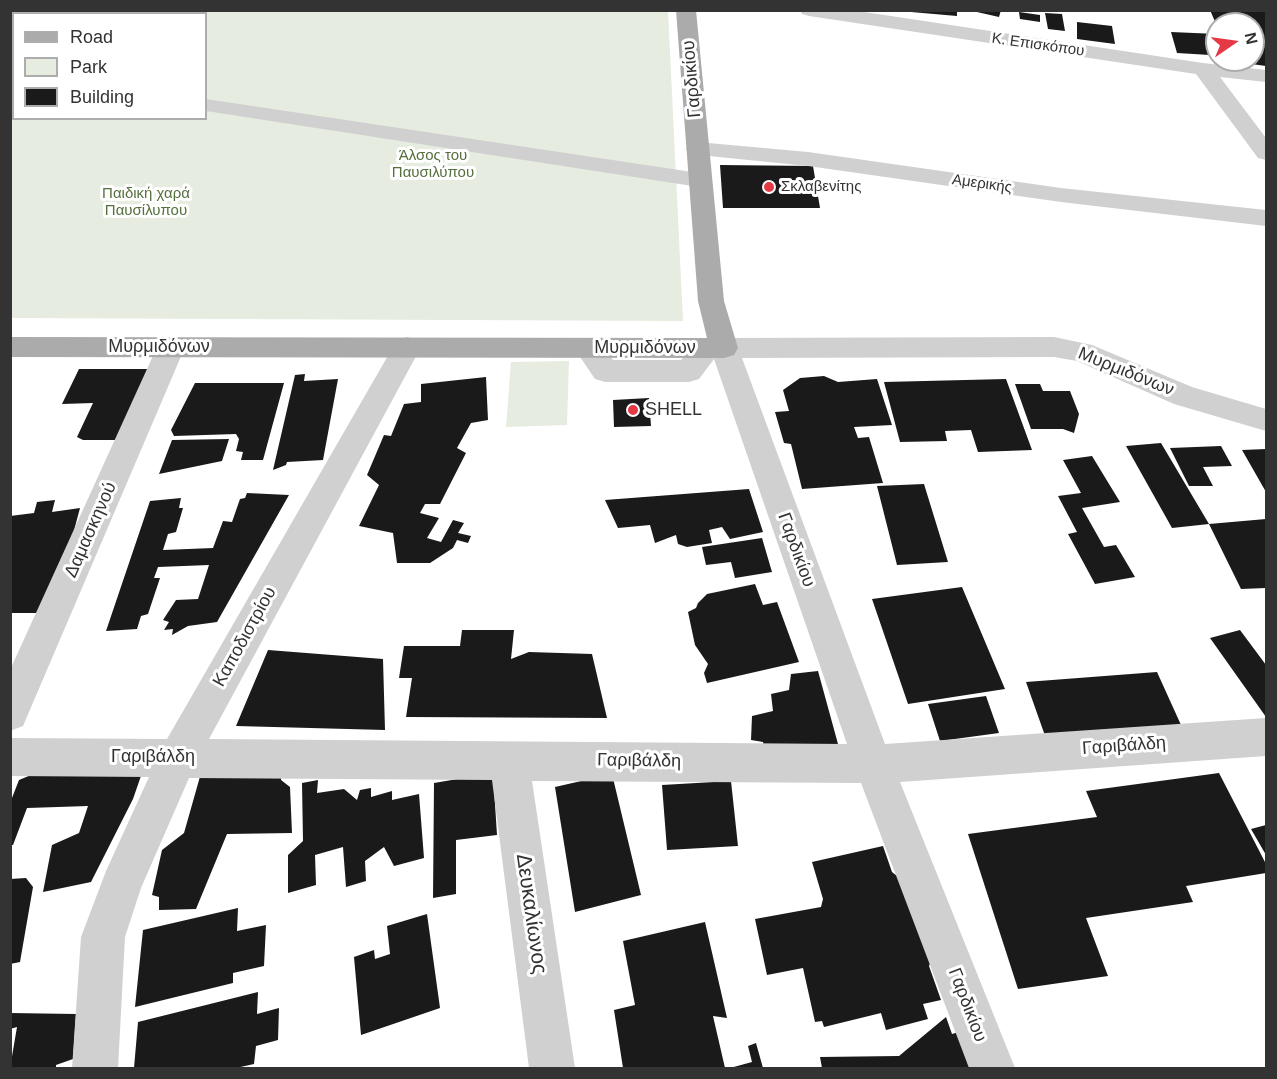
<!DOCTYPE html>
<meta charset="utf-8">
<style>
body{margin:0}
#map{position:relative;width:1277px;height:1079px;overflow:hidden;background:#fff;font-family:Helvetica,sans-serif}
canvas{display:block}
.frame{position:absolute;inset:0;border:12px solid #333;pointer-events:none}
.legend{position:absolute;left:12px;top:12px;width:195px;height:108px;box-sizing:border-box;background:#fff;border:2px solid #adadad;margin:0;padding:8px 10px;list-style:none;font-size:18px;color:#333}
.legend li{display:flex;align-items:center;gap:12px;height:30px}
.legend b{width:30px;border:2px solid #adadad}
.north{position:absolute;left:1205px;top:12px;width:60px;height:60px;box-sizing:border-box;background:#fff;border:2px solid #adadad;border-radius:50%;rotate:77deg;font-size:16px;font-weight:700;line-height:24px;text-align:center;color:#333}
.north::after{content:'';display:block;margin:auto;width:21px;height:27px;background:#e63946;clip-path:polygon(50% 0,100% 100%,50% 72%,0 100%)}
</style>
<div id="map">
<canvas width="1277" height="1079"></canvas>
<div class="frame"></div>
<ul class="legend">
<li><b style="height:8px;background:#ababab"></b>Road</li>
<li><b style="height:16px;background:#e6ecdf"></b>Park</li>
<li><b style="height:16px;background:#1a1a1a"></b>Building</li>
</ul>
<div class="north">N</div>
</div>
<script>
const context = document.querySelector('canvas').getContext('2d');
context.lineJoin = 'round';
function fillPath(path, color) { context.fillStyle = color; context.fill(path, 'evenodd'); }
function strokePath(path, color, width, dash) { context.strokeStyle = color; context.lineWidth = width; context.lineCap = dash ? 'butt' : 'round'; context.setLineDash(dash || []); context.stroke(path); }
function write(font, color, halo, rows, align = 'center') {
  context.font = font + ' Helvetica,sans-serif'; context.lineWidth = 6; context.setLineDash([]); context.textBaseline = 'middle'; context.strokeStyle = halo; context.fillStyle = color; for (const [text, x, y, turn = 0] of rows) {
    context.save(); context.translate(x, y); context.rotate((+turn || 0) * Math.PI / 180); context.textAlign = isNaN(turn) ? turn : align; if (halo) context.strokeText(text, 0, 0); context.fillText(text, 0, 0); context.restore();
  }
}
const green = new Path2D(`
 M11 11H668L683 321 11 318ZM14 14H206V118H14Z
 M569 361 567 425 506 427 511 362Z`);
const building = new Path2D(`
 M911 10H957V16L911 12Z
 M968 10H1001L999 17Z
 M1210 10H1265L1266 66 1229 61 1253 60V24H1216Z
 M1019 12 1040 15V22L1020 19Z
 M1045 13 1062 14 1065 31 1048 29Z
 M1077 22 1112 26 1115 44 1077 39Z
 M1171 32 1217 34V60L1212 59 1210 55 1177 53Z
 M720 165 813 166 820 208H723Z
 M79 369H150L119 440H83L77 437 93 403 62 404Z
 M305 374 304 381 338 379 323 460 287 462 286 465 273 470 295 375Z
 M824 376 838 382 877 379 892 425 854 427 858 438 869 437 883 483 802 489 791 444 784 443 775 412 789 411 783 390 800 378Z
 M486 377 488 420 471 423 457 448 466 453 440 504H425L420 513 439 518 427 538 441 542 453 520 464 523 458 533 471 536 468 543 457 540 453 548 430 563H397L393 533 359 526 379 485 367 475 384 435 391 436 404 404 421 402V384Z
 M1006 379 1032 450 978 452 971 430 945 431 947 441 900 442 884 382Z
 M195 383H284L263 460H241L243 452 236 451 239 439 236 434 174 436 171 430Z
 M1015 384H1040L1043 391H1070L1079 414 1074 433 1063 429H1031Z
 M649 398 651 426 614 427 613 400Z
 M229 439 222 461 159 474 172 440Z
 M1161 443 1209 524 1172 528 1126 446Z
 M1221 446 1232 466 1203 467 1213 486H1189L1170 448Z
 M1266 449V492L1242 450Z
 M1092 456 1120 502 1082 508 1104 547 1116 545 1135 577 1095 584 1068 534 1077 532 1058 496 1081 493 1063 460Z
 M924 484 948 562 897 565 877 486Z
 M749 489 763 532 730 539 722 527 709 530 712 543 687 547 678 544 676 535 655 543 650 525 618 528 605 500Z
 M247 493 289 495 217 622 188 626 172 635 173 629 164 630 169 622 163 620 176 600 198 599 209 565 158 567 154 578H160L148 614 141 616 137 629 106 631 150 501 181 498 179 508H183L176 532 168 534 163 550 213 548 223 521 232 522 240 499 245 498Z
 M55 500 52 512 80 508 52 613H10V516L34 513 37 502Z
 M1266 519V588L1241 589 1209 524Z
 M762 538 772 572 735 578 731 562 706 565 702 547Z
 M755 584 763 605 777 602 799 662 707 683 704 673 708 664 695 645 688 612 696 608 698 603 707 594Z
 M962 587 1005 689 908 704 872 599Z
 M462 630H514L511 659 529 652 592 654 607 718 406 717 412 678H399L404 646H460Z
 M1240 630 1266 665V717L1210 638Z
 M268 650 383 659 385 730 236 726Z
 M818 671 838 744 766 754 763 742 751 740 752 716 773 711 771 694 789 690 791 674Z
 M1157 672 1186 736 1049 747 1026 682Z
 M986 696 999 733 940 741 928 704Z
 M203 766 281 772V780L290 787 292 833 227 834 196 909 159 910V897L152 895 162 850 184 833Z
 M142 773 133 799 91 882 43 892 52 845 79 833 88 806 27 808 13 845H10V803L19 780 31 775Z
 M493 773 497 835 456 840V894L433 898 434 783Z
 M1219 773 1266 864V873L1186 886 1193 902 1086 918 1108 976 1018 989 968 834 1097 817 1086 791Z
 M612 774 641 895 575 912 555 787Z
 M318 780 317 793 344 789 357 800 360 790 371 788V797L392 791V800L419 794 424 858 394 866 384 847 365 861 366 881 346 887 343 847 315 855 316 885 288 893V855L303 841 302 783Z
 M731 781 738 846 667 850 662 785Z
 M1266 825V855L1251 829Z
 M883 846 892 872 902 880 933 957 929 966 941 1000 923 1004 928 1019 886 1030 881 1013 824 1027 822 1021 815 1022 803 968 767 975 755 919 821 907 823 899 812 862Z
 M26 878 33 887 20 962 10 964V879Z
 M238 908 237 931 266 925 264 966 233 973V983L135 1007 143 930Z
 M427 914 440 1008 361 1035 354 957 374 950 375 959 390 954 387 926Z
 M705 922 727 1018 713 1016 725 1068H623L614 1010 635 1005 623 941Z
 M258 992 257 1014 279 1008 278 1040 256 1046 254 1064 236 1068H134L138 1022Z
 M10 1013 76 1014 73 1059 56 1065V1068H10L17 1027 10 1029Z
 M946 1017 952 1034 962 1031 976 1068H822L820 1057 899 1056Z
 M756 1043 763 1068H730L752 1062 748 1046Z`);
const minor = new Path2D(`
 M800 10H851L1203 63 1266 70V82L1220 77 1266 138V160L1258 158 1196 74 809 16 802 14Z
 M10 69H14V81H10Z
 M206 99 699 173 707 175 711 180 707 185 699 187 206 111Z
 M697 142 808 152 1061 188 1266 210V226L1061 202 808 166 689 154 686 149 689 144Z
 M171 337 181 340 185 347 23 726 10 731V670L157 347 161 340Z
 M407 337 417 340 421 347 209 739 847 744 714 359 699 379 689 382H605L595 379 574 348 578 341C599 335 602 346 613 360H681C689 352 696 337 709 338 715 339 717 340 724 338L1054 337 1092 345 1192 387 1266 409V431L1174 404 1077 361 1054 357 742 358 885 744 1266 718V756L900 782 1015 1068H969L861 783 532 781 575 1068H529L492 780 189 778 141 888 125 937 118 1068H72L81 937 106 871 149 777 10 776V738L167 739 397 340Z`);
const major = new Path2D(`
 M676 10H696L724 301 738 348 734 355 724 358 10 357V337L707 338 698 301Z`);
const markers = [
 [769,187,6,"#e63946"],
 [633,410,6,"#e63946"]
];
const farStreetnames = [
 ["Κ. Επισκόπου",1038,45,8],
 ["Αμερικής",982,184,8]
];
const farParknames = [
 ["Άλσος του",433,156],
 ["Παυσιλύπου",433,173],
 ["Παιδική χαρά",146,194],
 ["Παυσίλυπου",146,211]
];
const farPoinames = [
 ["Σκλαβενίτης",781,187]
];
const streetNames = [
 ["Γαρδικίου",692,79,-95],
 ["Μυρμιδόνων",159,347],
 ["Μυρμιδόνων",645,348],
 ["Μυρμιδόνων",1126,372,22],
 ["Δαμασκηνού",91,530,-66],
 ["Γαρδικίου",796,550,70],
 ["Καποδιστρίου",245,637,-61],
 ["Γαριβάλδη",1124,746,-4],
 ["Γαριβάλδη",153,757],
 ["Γαριβάλδη",639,761,1],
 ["Γαρδικίου",967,1005,69]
];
const poiNames = [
 ["SHELL",645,410]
];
const nearStreetnames = [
 ["Δευκαλίωνος",531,914,82]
];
fillPath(green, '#e6ecdf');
fillPath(building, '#1a1a1a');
fillPath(minor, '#d0d0d0');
fillPath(major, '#ababab');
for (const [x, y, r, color] of markers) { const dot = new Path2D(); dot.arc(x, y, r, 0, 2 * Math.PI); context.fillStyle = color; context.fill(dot); strokePath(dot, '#fff', 2); }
write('15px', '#333', '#fff', farStreetnames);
write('15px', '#56703f', '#fff', farParknames);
write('15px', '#333', '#fff', farPoinames, 'left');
write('18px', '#333', '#fff', streetNames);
write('18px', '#333', '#fff', poiNames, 'left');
write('21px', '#333', '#fff', nearStreetnames);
</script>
